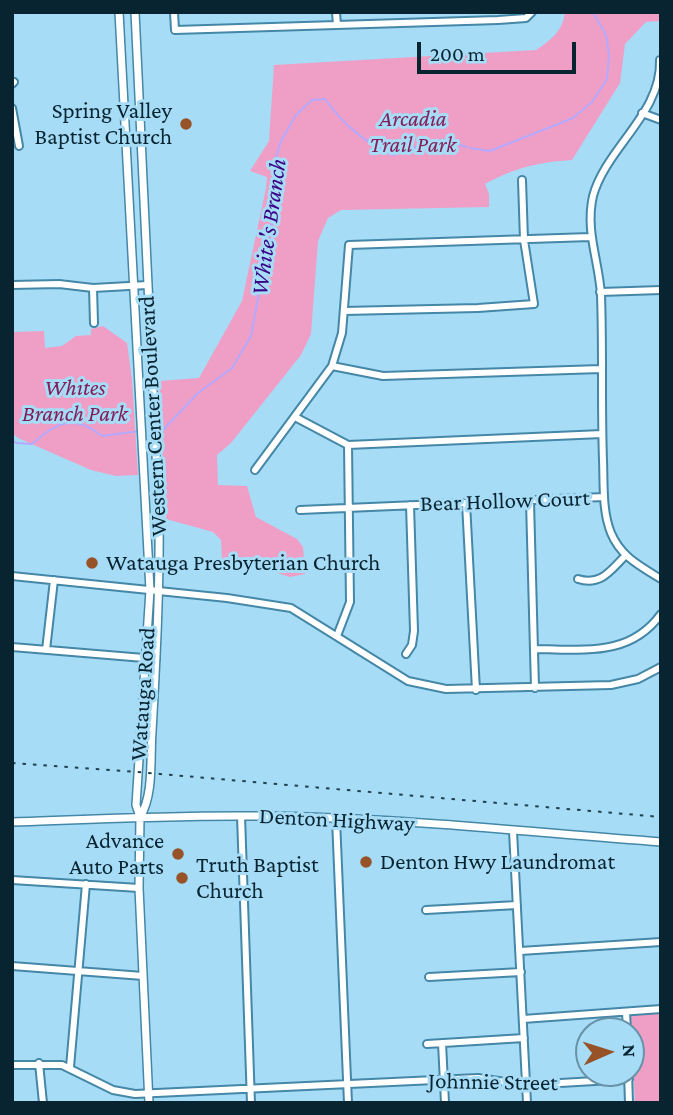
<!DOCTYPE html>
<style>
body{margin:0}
#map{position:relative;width:673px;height:1115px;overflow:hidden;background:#a7dcf7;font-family:"Crimson Pro",serif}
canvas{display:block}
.frame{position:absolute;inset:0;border:14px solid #072430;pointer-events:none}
.north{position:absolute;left:575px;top:1017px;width:70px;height:70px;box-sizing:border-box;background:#a7dcf7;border:2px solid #6792a7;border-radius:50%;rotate:87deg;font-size:19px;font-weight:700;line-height:28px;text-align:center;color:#072430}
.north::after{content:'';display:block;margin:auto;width:24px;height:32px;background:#985228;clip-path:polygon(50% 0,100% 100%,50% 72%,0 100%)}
.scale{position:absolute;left:417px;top:42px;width:159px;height:32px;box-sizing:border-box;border:4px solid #072430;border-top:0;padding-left:9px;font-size:21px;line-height:24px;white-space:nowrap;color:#072430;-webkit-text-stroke:5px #a7dcf7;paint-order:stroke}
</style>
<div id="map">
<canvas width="673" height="1115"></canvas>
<div class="frame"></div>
<div class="north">N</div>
<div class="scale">200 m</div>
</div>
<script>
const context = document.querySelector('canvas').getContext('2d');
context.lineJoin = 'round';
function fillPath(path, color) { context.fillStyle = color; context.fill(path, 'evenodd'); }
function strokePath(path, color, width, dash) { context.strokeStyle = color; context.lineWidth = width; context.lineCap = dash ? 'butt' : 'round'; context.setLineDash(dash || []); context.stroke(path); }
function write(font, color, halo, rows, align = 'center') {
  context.font = font + ' "Crimson Pro",serif'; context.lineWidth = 6; context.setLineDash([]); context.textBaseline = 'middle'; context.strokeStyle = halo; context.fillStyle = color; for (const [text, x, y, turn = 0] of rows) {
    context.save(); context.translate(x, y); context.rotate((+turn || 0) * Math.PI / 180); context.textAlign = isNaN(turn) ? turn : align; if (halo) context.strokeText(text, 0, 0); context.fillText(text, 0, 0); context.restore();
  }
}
const green = new Path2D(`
 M565 12H661V21L646 22 625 44 620 83 572 160C539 162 514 168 485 184L489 194V207L341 210 328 218 318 241 311 334 301 355 231 443 217 455 218 485 247 486 256 517 297 539 303 547 305 574 290 577 255 566 222 559 221 540 213 532 166 519 159 381 199 378 242 301 266 188 267 177 250 171 269 141 274 65 536 50C551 40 563 31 565 12Z
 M103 326 127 343 132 379 138 475 116 476 91 470 18 438 12 433V332L44 331 45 348 62 346 76 336 91 335V329Z
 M661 1012V1103H635L630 1014Z`);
const stream = new Path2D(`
 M470 148 490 151 573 118 592 102 607 79 609 55 606 35 593 12
 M159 430H163L198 393 232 368 251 336 276 200 275 161 281 141 296 115 312 100 325 99C342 123 366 144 393 155 409 152 430 138 445 140 453 140 459 146 467 147
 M12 441 17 443 32 444C56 422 75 414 102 436L140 431`);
const minor = new Path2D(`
 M174 12 175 30 498 20 526 18 532 12
 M336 12 337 25
 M660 60C662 113 606 148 593 196 585 231 599 261 601 295 603 350 601 405 603 460 604 484 602 511 611 533 621 557 640 566 661 579
 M12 84 14 82
 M12 108 19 146
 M642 113 661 120
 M12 285 59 284 93 288 147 285
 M93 288 94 323
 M600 292 661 290
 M344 311 478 308 534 304 524 240 522 180
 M332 366 383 376 601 369
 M295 417 348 445 602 434
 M255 470 332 366 342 333 349 245 590 237
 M530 501 535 688
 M466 503 476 690
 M300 510 604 497
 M12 576 227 598 291 608 408 681 446 689 611 685 638 679 661 667
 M578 579C601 586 610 571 625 556
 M337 636 350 602 348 445
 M12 647 156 659
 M534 649C582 649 629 658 661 614
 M46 650 54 580
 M406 654 412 645 414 631 410 505
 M241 816 251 1103
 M336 819 348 1103
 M513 831 527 1103
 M12 880 139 888
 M426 910 517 905
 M520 951 661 942
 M12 966 143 976
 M429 977 521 972
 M626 1012 627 1031
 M523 1019 661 1009
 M442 1043 445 1103
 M427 1044 524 1038
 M39 1063 43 1103
 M12 1065H62L113 1090 135 1094 478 1078 526 1085 629 1079
 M70 1067 86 884
 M628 1073 629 1103`);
const major = new Path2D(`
 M119 12 150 590 136 805 140 817 139 888 149 1103
 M135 12 159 516C160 588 156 660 152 732 150 758 154 795 140 817
 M12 822C94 819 175 815 257 816 392 817 526 832 661 842`);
const rail = new Path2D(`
 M12 763 137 772 661 817`);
const markers = [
 [186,124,7,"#985228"],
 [92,563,7,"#985228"],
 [178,854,7,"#985228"],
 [366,862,7,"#985228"],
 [182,878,7,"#985228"]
];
const poiNames = [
 ["Spring Valley",172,111,"right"],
 ["Baptist Church",172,137,"right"],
 ["Watauga Presbyterian Church",106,563],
 ["Advance",164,841,"right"],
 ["Auto Parts",164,867,"right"],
 ["Denton Hwy Laundromat",380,862],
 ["Truth Baptist",196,865],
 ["Church",196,891]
];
const parkNames = [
 ["Arcadia",413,119],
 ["Trail Park",413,145],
 ["Whites",75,388],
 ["Branch Park",75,414]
];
const streetNames = [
 ["Western Center Boulevard",153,416,-93],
 ["Bear Hollow Court",505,501,-2],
 ["Watauga Road",143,694,-86],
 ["Denton Highway",337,820,3],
 ["Johnnie Street",493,1082,1]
];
const waterNames = [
 ["White's Branch",269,227,-82]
];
fillPath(green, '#ef9fc5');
strokePath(stream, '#b5a9fe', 2);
strokePath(minor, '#4487a6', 10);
strokePath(major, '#4487a6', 10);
strokePath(minor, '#fff', 6);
strokePath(major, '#fff', 7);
strokePath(rail, '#20404f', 2, [3.5, 7]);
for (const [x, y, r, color] of markers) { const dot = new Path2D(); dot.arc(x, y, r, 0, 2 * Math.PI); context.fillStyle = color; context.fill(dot); strokePath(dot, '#a7dcf7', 2.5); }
write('23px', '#072430', '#a7dcf7', poiNames, 'left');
write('italic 23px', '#821f58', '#a7dcf7', parkNames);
write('23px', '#072430', '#a7dcf7', streetNames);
write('italic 24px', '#380084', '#a7dcf7', waterNames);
</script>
